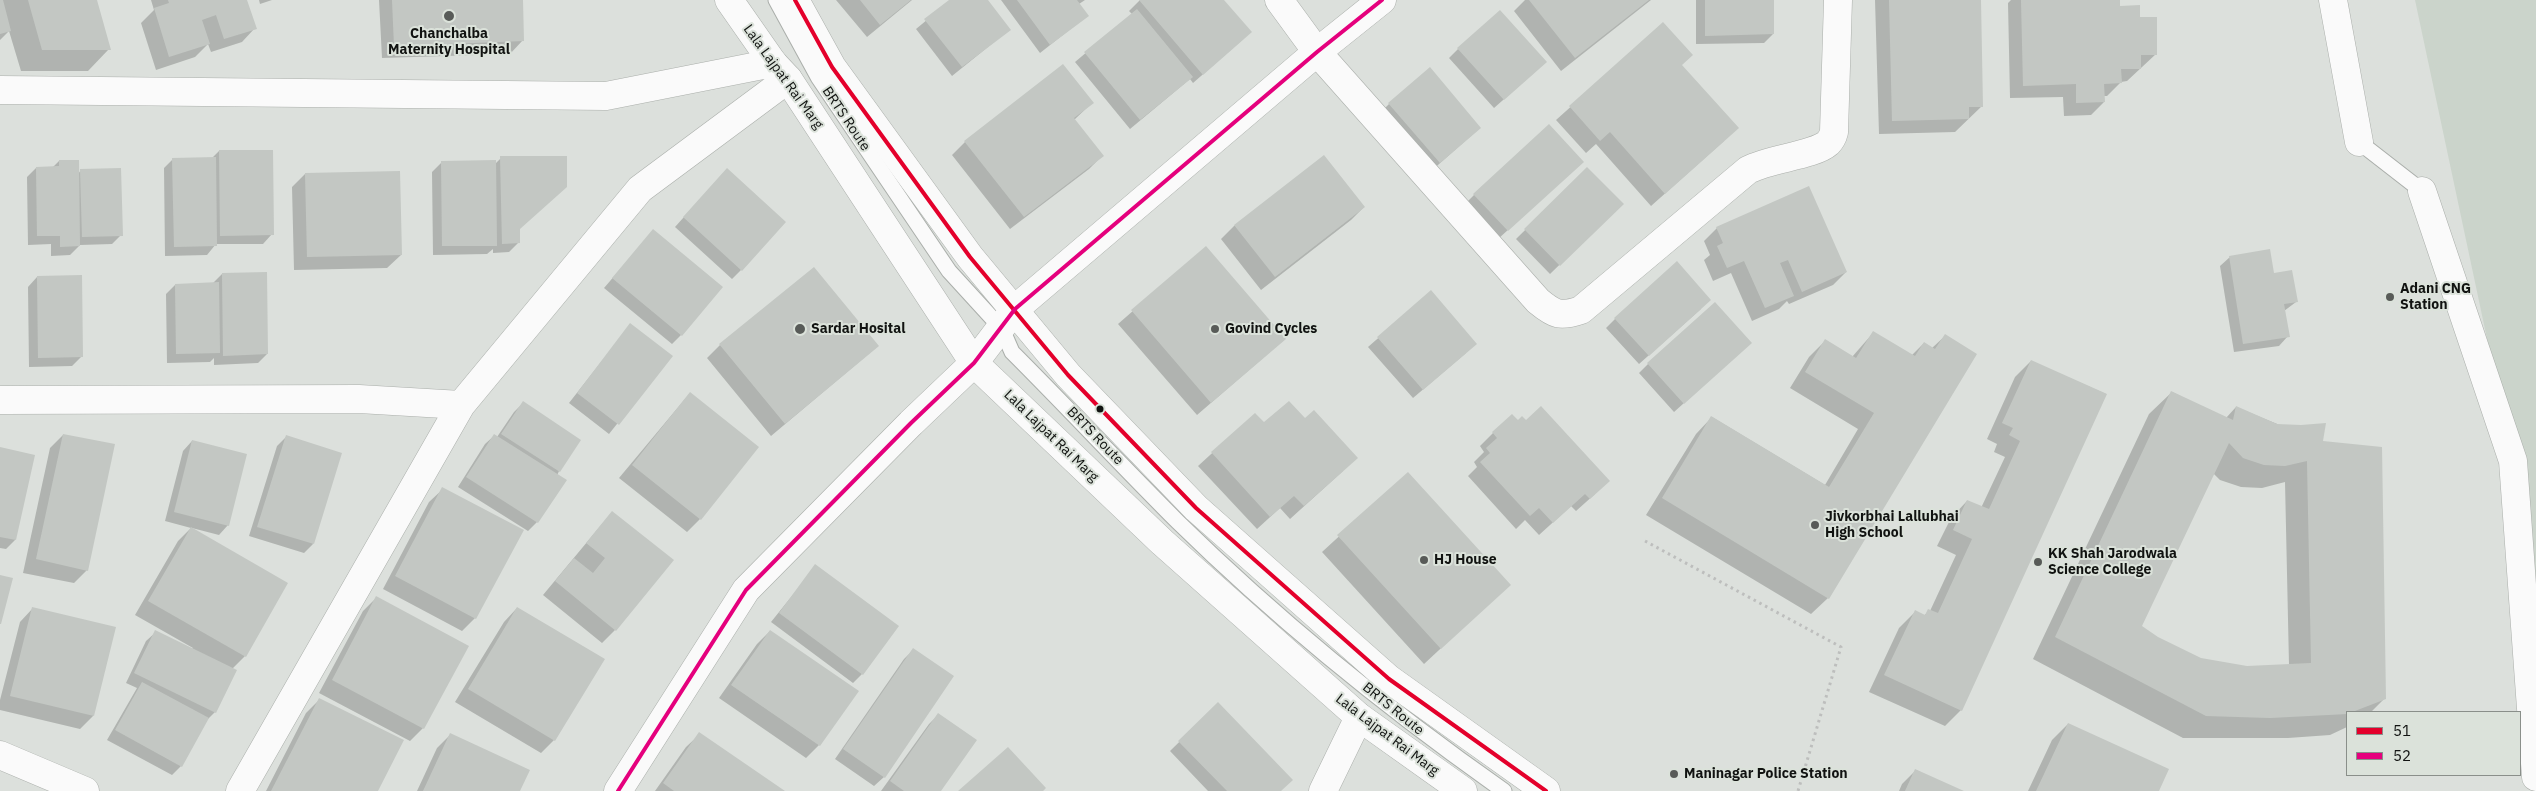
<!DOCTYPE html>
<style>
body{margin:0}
#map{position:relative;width:2536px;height:791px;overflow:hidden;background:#dce0dc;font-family:"IBM Plex Sans",sans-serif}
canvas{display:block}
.legend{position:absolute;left:2346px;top:711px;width:175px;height:65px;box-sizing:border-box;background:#dbe2da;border:1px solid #8a8f8a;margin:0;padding:6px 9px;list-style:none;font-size:15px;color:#111311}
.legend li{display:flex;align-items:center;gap:10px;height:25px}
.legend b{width:25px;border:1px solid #8a8f8a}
</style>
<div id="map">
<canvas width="2536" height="791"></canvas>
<ul class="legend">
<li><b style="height:6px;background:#e4002b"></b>51</li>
<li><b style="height:6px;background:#e5007d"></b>52</li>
</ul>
</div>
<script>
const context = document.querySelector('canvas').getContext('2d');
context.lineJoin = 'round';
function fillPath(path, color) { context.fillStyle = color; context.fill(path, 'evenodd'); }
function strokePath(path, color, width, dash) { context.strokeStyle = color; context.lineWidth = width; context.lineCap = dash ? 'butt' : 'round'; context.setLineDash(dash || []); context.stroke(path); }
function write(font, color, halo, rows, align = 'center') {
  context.font = font + ' "IBM Plex Sans",sans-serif'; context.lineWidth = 4; context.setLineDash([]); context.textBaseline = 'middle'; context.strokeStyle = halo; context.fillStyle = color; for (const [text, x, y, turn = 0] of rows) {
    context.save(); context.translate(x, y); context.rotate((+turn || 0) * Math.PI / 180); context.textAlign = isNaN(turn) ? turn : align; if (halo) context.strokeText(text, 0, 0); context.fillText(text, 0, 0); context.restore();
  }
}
const built = new Path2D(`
 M2415 0H2536V612L2513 461Z`);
const shadow = new Path2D(`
 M0 0H95L109 49 88 71H21L9 31 0 40Z
 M151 0H246L255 28 242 42 211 52 208 44 195 57 156 70 141 23 154 10Z
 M259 0H272L260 4Z
 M379 0H522L523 40 510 54 382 58Z
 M836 0H912L867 37Z
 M951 0H986L1009 30 952 76 916 29Z
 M1001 0H1085L1079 4 1087 16 1040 53Z
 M1140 0H1222L1241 41 1193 83 1190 79 1130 129 1075 62 1132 14 1129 11Z
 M1525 0H1651L1561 71 1514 11Z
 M1696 0H1773V34L1764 43 1696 44Z
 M1875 0H1979L1982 106 1955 132 1879 134Z
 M2011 0H2118V7L2138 19 2156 54 2127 81 2121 82 2107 96H2104V102L2091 115 2064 116 2063 97 2010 98 2008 3Z
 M1663 24 1681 65 1724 141 1651 206 1596 144 1586 153 1556 120Z
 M1458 49 1536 71 1494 108 1449 58Z
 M1092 103 1074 120 1102 156 1089 169 1010 229 952 155 965 142Z
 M1389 104 1480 128 1430 172 1380 113Z
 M219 151 272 234 263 244H216L207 255 165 256 164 168 173 159 212 158Z
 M1324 156 1364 207 1351 220 1261 290 1221 239 1234 226Z
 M501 158 518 229V243L509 252 493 253V249L487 254 433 255 432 172 442 162 495 164Z
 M59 161 78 174 81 170 121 235 112 244 80 245 70 255 51 256V244L28 245 27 177 36 168 53 167Z
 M1587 169 1622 204 1550 274 1516 239Z
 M1573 171 1498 239 1465 204 1474 195Z
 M305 174 401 255 387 268 294 270 292 187Z
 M718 179 741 270 732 279 675 227Z
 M1717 228 1846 272 1833 285 1789 304 1787 301 1779 309 1752 321 1731 273 1713 281 1704 260 1710 255 1704 241Z
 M653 231 681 335 672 344 604 288Z
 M1206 247 1285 339 1197 415 1118 324Z
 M2230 257 2273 274 2296 302 2284 311 2288 336 2279 346 2234 352 2220 266Z
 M222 274 267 354 258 363 214 365V358L210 362 167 363 166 294 175 285 212 284Z
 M37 277 82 356 72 366 29 367 28 287Z
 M1431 292 1466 353 1413 398 1368 347Z
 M1701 309 1639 364 1606 328 1615 319Z
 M630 325 671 356 609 434 569 403Z
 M1873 333 1912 355 1924 343 1932 348 1945 336 1828 598 1811 614 1646 515 1696 434 1712 417 1825 485 1858 429 1790 388 1809 357 1825 341 1852 357Z
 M720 345 878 346 771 436 707 358Z
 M1741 352 1674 412 1639 373 1648 364Z
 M2031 361 2106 394 1961 710 1945 726 1869 692 1899 628 1915 612 1923 616 1930 611 1956 555 1937 546 1951 518 1967 501 1981 508 2005 457 1994 452 1997 444 1987 439 2015 377Z
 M2172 392 2226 418 2236 407 2321 442 2385 698 2371 712H2347V727L2330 735 2288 738H2183L2033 659 2149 414ZM2213 473 2220 480 2241 487 2262 488 2285 482 2289 665 2247 667 2201 659 2157 638 2140 626Z
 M690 393 700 519 687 532 619 478Z
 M523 403 559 471 537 522 528 531 458 487 485 444 495 435 497 437 514 412Z
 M1255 414 1264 424 1343 471 1290 519 1280 508 1257 529 1198 466Z
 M1518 421 1595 494 1576 511 1571 506 1539 535 1525 520 1516 529 1468 476 1477 467 1474 462 1484 452 1480 446 1493 433Z
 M63 435 87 570 74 583 23 573 50 448Z
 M286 437 313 544 304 553 249 536 277 446Z
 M192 441 228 525 219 535 192 528 245 656 232 669 215 712 207 720 181 766 172 775 107 740 137 688 126 683 146 641 156 632 192 649 193 648 135 615 178 541 191 528 165 521 183 451Z
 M0 448 34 456 15 540 6 549 0 548Z
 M1407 474 1509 585 1424 664 1322 552Z
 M443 489 475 618 462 631 383 589 429 502Z
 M612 512 615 630 602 643 543 595Z
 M816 566 862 674 853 683 771 622Z
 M376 598 423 728 410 741 319 693 363 611Z
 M33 608 115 628 93 716 80 729 0 710V700L20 622Z
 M517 608 554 740 541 753 455 702 504 622Z
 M770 631 819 745 806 758 719 698 757 644Z
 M913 650 884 777 874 786 835 759 904 659Z
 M319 700 377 791H266L306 713Z
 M1218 704 1279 791H1208L1170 751Z
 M938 715 940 791H881L929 724Z
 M2068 724 2157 791H2028L2052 740Z
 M700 734 783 791H655L686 747Z
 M450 735 518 791H417L437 748Z
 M1916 770 1961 791H1899L1902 784Z`);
const building = new Path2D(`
 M0 0H3L11 31 0 34Z
 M28 0H97L111 50H42Z
 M168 0H247L257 29 224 39 216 15 202 20 210 44 169 57 154 8 169 3Z
 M392 0H523L524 41 394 46Z
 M860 0H911L880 25Z
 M949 0H988L1011 30 962 67 924 19Z
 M1017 0H1077L1089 16 1050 45Z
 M1139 0H1224L1252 32 1203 75Z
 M1529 0H1649L1575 58Z
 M1705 0H1774V34L1705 36Z
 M1889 0H1981L1983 107H1969V119L1892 121Z
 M2021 0H2120V6L2140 5V17H2157V55H2141V69H2121L2122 83 2104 84 2105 102 2076 103V84L2023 86Z
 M1137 9 1193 77 1140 120 1084 52Z
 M1500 10 1547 62 1504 100 1457 48Z
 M1663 22 1693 55 1682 65 1739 128 1665 194 1610 132 1600 141 1569 106Z
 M1063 64 1094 103 1074 118 1104 156 1024 217 964 141Z
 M1430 67 1481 128 1440 163 1388 103Z
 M1549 124 1584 162 1508 231 1473 194Z
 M219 150H273L274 235 220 236Z
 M1324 155 1365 207 1275 277 1234 225Z
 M500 156H567V187L520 229V243L502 244Z
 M216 157 217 246 174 247 172 158Z
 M59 160H79L80 246 60 247V236H37L36 167 59 166Z
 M496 160 497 246H442L441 161Z
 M1587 167 1624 204 1560 266 1524 229Z
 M121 168 123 236 82 237 80 169Z
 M727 168 786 222 742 271 683 217Z
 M400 171 402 255 307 257 305 173Z
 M1809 186 1847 272 1802 292 1788 260 1780 263 1794 296 1765 308 1744 261 1727 268 1717 246 1723 243 1716 227Z
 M653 229 723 287 682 336 612 278Z
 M1206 246 1286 339 1211 403 1131 310Z
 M2270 249 2274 273 2292 270 2298 302 2284 304 2290 337 2243 344 2229 256Z
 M1677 261 1711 300 1649 356 1614 318Z
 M814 267 879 346 785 424 719 344Z
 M267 272 268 354 223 356 222 273Z
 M82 275 83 357 38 358 37 276Z
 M219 282 220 353 176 354 175 284Z
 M1431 290 1477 344 1423 390 1377 337Z
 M1715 302 1752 343 1684 404 1647 363Z
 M630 323 673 356 619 425 577 393Z
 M1873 331 1915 356 1924 342 1935 349 1945 334 1977 354 1829 599 1662 498 1711 416 1829 487 1874 413 1805 372 1825 339 1856 358Z
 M2031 360 2107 394 1962 711 1884 675 1915 610 1925 615 1928 609 1938 613 1972 539 1953 530 1967 500 1989 509 2020 441 2009 435 2013 428 2002 423Z
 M2171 391 2233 420 2236 406 2277 424 2301 425 2326 423 2323 441 2382 447 2386 699 2347 714 2270 718 2206 716 2055 637ZM2229 443 2243 458 2264 465 2285 466 2307 461 2311 663 2247 666 2201 658 2158 637 2142 626Z
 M690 392 759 447 701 520 632 465Z
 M523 401 581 440 560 472 501 434Z
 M1289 401 1305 418 1314 410 1358 458 1304 506 1294 496 1270 517 1211 452 1255 413 1264 422Z
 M1541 406 1610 481 1590 499 1585 494 1553 523 1539 508 1530 516 1480 462 1490 453 1486 448 1497 438 1492 432 1512 414 1518 420 1522 416 1526 420Z
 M63 434 115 444 88 571 36 559Z
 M494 434 567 480 538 523 466 477Z
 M286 435 342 453 314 544 257 527Z
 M192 440 247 454 229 526 174 512Z
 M0 447 35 455 16 540 0 537Z
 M1408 472 1511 585 1441 649 1337 535Z
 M442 487 524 530 476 619 395 576Z
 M612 511 674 560 616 631 555 581 574 558 593 573 605 558 586 543Z
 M191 527 288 583 246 657 148 601Z
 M815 564 899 626 863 675 779 613Z
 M0 575 13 578 1 624H0Z
 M376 596 469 646 424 729 332 680Z
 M32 607 116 627 94 716 10 696Z
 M517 607 605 659 555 741 468 689Z
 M155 630 237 670 216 713 134 673Z
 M770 630 859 691 820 746 731 685Z
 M913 648 954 676 885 778 843 749Z
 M142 682 209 718 182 767 115 730Z
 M319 698 404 740 378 791H271Z
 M1218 702 1293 780 1281 791H1227L1178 741Z
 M938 713 977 740 941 791H904L890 781Z
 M2068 723 2169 769 2159 791H2036Z
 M699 732 785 791H674L663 783Z
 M450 733 530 770 520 791H423Z
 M1008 747 1046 788 1043 791H958Z
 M1915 769 1964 791H1905Z`);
const path = new Path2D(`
 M1645 541 1841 647 1798 791`);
const service = new Path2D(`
 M776 0 818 77 949 271 1002 329 1012 352C1068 408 1122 466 1178 522 1279 621 1389 710 1504 791
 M2359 142 2422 191`);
const minor = new Path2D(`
 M1279 0 1317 52 1538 301C1555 315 1560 317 1581 310L1748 170C1770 158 1813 156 1828 143 1831 140 1833 136 1834 132L1838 0
 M2333 0 2359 142
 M0 90 606 96 773 63
 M2422 191 2513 461 2536 777
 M0 400 359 399 461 405
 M0 755 85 791
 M240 791 461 405 640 189 788 79
 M1323 791 1359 717`);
const tertiary = new Path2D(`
 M618 791 746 590 911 423 974 363 1015 309 1317 52 1382 0`);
const secondary = new Path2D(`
 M729 0 773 63 788 79 974 363 1162 542 1359 717 1463 791
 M795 0 832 67 970 257 1068 375 1196 508 1389 679 1546 791`);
const bus1 = new Path2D(`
 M795 0 832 67 970 257 1068 375 1196 508 1389 679 1546 791`);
const bus2 = new Path2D(`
 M618 791 746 590 911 423 974 363 1015 309 1317 52 1382 0`);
const markers = [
 [449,16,6,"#585b58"],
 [2390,297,5,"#585b58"],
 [800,329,6,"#585b58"],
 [1215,329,5,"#585b58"],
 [1100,409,4.5,"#111311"],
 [1815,525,5,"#585b58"],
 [1424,560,5,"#585b58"],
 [2038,562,5,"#585b58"],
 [1674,774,5,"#585b58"]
];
const poiNames = [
 ["Chanchalba",449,34,"center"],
 ["Maternity Hospital",449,50,"center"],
 ["Adani CNG",2400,289],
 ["Station",2400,305],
 ["Sardar Hosital",811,329],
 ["Govind Cycles",1225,329],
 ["Jivkorbhai Lallubhai",1825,517],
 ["High School",1825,533],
 ["KK Shah Jarodwala",2048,554],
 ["Science College",2048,570],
 ["HJ House",1434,560],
 ["Maninagar Police Station",1684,774]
];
const streetNames = [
 ["Lala Lajpat Rai Marg",783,77,54],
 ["BRTS Route",846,119,56],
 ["Lala Lajpat Rai Marg",1051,436,44],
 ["BRTS Route",1095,436,46],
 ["BRTS Route",1393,709,39],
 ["Lala Lajpat Rai Marg",1387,735,37]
];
fillPath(built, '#cbd4cb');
fillPath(shadow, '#0003');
fillPath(building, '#c3c7c3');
strokePath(service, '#aaaeaa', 17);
strokePath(minor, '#aaaeaa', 29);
strokePath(tertiary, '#aaaeaa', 29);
strokePath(secondary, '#aaaeaa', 29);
strokePath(path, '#bdbebd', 3, [2.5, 4]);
strokePath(service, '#fafafa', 15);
strokePath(minor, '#fafafa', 28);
strokePath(tertiary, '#fafafa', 28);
strokePath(secondary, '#fafafa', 28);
strokePath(bus1, '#e4002b', 4);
strokePath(bus2, '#e5007d', 4);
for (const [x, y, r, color] of markers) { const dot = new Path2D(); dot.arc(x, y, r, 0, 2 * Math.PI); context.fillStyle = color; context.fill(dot); strokePath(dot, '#dbe2da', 2); }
write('bold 14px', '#111311', '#dbe2da', poiNames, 'left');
write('14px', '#111311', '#dbe2da', streetNames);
</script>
